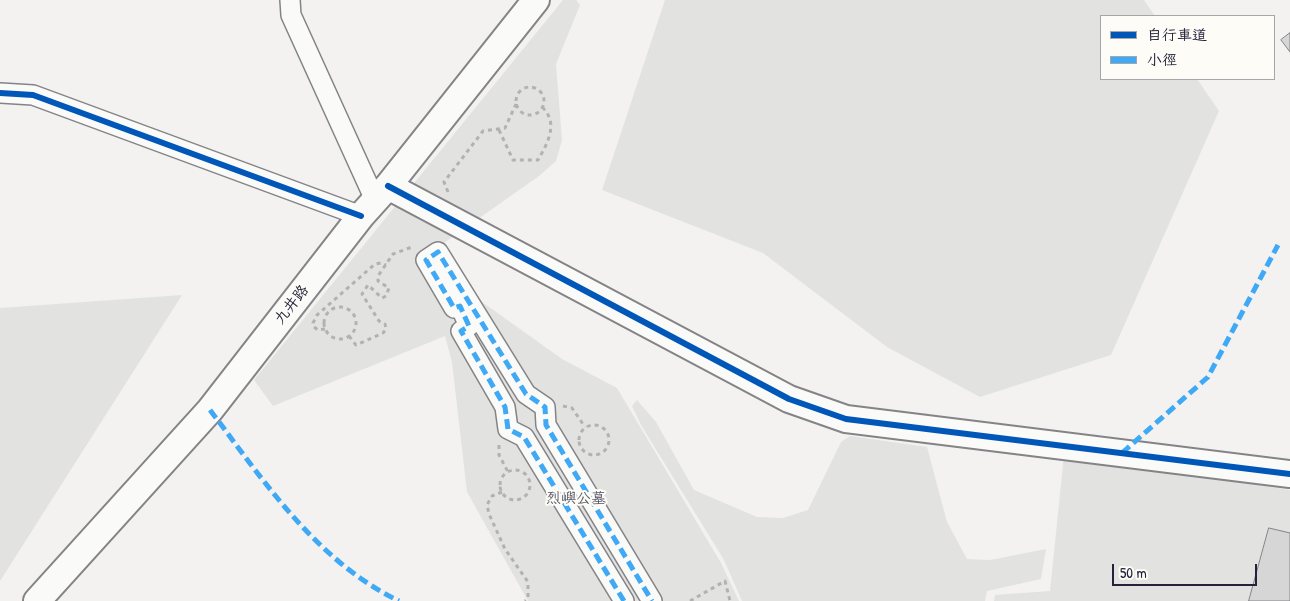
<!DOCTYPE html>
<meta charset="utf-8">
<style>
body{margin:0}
#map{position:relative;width:1290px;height:601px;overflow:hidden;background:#f3f2f0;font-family:"Patrick Hand","LXGW WenKai TC",sans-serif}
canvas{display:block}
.legend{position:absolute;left:1100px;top:15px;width:175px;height:65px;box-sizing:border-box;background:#fdfcf7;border:1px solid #a5a5ac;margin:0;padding:6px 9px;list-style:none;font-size:15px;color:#22223b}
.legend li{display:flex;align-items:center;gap:10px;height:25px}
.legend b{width:25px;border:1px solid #a5a5ac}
.scale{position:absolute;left:1112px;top:564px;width:145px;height:22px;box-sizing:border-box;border:2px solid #22223b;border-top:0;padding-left:6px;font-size:15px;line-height:18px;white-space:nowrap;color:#22223b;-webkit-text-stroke:4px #fdfcf7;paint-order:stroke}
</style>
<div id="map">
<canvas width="1290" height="601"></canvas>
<ul class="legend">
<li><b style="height:6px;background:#0057b8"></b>自行車道</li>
<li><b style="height:6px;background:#3fa9f5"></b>小徑</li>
</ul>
<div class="scale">50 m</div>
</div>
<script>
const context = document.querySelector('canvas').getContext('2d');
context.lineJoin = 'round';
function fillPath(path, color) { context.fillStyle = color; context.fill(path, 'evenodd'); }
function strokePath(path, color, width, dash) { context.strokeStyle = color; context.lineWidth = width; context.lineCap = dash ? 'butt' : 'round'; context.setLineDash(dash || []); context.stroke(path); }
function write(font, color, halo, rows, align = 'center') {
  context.font = font + ' "Patrick Hand","LXGW WenKai TC",sans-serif'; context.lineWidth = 4; context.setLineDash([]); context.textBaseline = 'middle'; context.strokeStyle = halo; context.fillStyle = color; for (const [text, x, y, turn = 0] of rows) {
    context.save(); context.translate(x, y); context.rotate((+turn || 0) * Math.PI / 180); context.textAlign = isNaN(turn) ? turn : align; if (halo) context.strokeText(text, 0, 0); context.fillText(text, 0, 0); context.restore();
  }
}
const green = new Path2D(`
 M563 0H576L580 5 556 64 562 140 556 161 539 176 444 243 478 299 562 359 617 388 721 563 739 601H528L467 492 452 362 445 336 273 406 254 380Z
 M665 0H1144L1155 16H1101V79H1197L1219 111 1111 355 980 397 887 347 763 253 602 190Z
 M182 295 0 581V308Z
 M637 400 656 422 694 490 757 517 783 518 808 510 841 442 850 436 927 447 947 522 967 559 990 560 1046 549 1041 579 987 591 985 601H742L724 560 641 425 632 406Z
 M1064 455 1290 490V601H994L995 595 1050 591Z`);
const building = new Path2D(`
 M1290 33V52L1281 40Z
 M1269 528 1290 533V601H1249Z`);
const path = new Path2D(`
 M516 101a14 14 0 1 1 28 0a14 14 0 1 1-28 0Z
 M499 130 513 160H538C547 144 559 124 543 108
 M448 192 444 182 483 131 505 128 516 104
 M324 323a16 16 0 1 1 32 0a16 16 0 1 1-32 0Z
 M325 329 318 330 314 327 313 323 317 315 375 264 381 263 386 265
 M349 336 356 345 383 333 386 329 385 324 379 321 362 294 368 285 382 298 386 296 389 288 378 281V276L393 254 412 247
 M563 406 572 408 585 427
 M579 440a15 15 0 1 1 30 0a15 15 0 1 1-30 0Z
 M499 445V455L508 472
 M500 485a15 15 0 1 1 30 0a15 15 0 1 1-30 0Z
 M502 492 492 496 487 505 489 514 505 549 528 582V598L525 601
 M690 601 725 581 730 601`);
const street = new Path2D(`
 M290 0 291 15 375 200
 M0 93 33 95 361 216
 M624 601 524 437 508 429 505 407 461 331 469 326 460 306 454 308 426 260 438 252 526 394 545 407 546 425 652 601`);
const secondary = new Path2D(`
 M388 186 789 399 846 419 1290 474
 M37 601 210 410 361 216 388 186 536 0`);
const quiet = new Path2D(`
 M210 410C264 481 316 561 399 601
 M1122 453 1208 377 1278 245
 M624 601 524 437 508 429 505 407 461 331 469 326 460 306 454 308 426 260 438 252 526 394 545 407 546 425 652 601`);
const cycleway = new Path2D(`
 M0 93 33 95 361 216
 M388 186 789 399 846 419 1290 474`);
const streetNames = [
 ["九井路",292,305,-52]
];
const parkNames = [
 ["烈嶼公墓",576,499]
];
fillPath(green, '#e2e2e1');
fillPath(building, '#d7d6d6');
strokePath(building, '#848488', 1);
strokePath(street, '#848488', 22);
strokePath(secondary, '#848488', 30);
strokePath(path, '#b2b2b4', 3, [4, 4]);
strokePath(street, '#fafaf8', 19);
strokePath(secondary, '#fafaf8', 26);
strokePath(quiet, '#3fa9f5', 5, [10, 5]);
strokePath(cycleway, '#0057b8', 6);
write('15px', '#22223b', '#fdfcf7', streetNames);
write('15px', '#585769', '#fdfcf7', parkNames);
</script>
